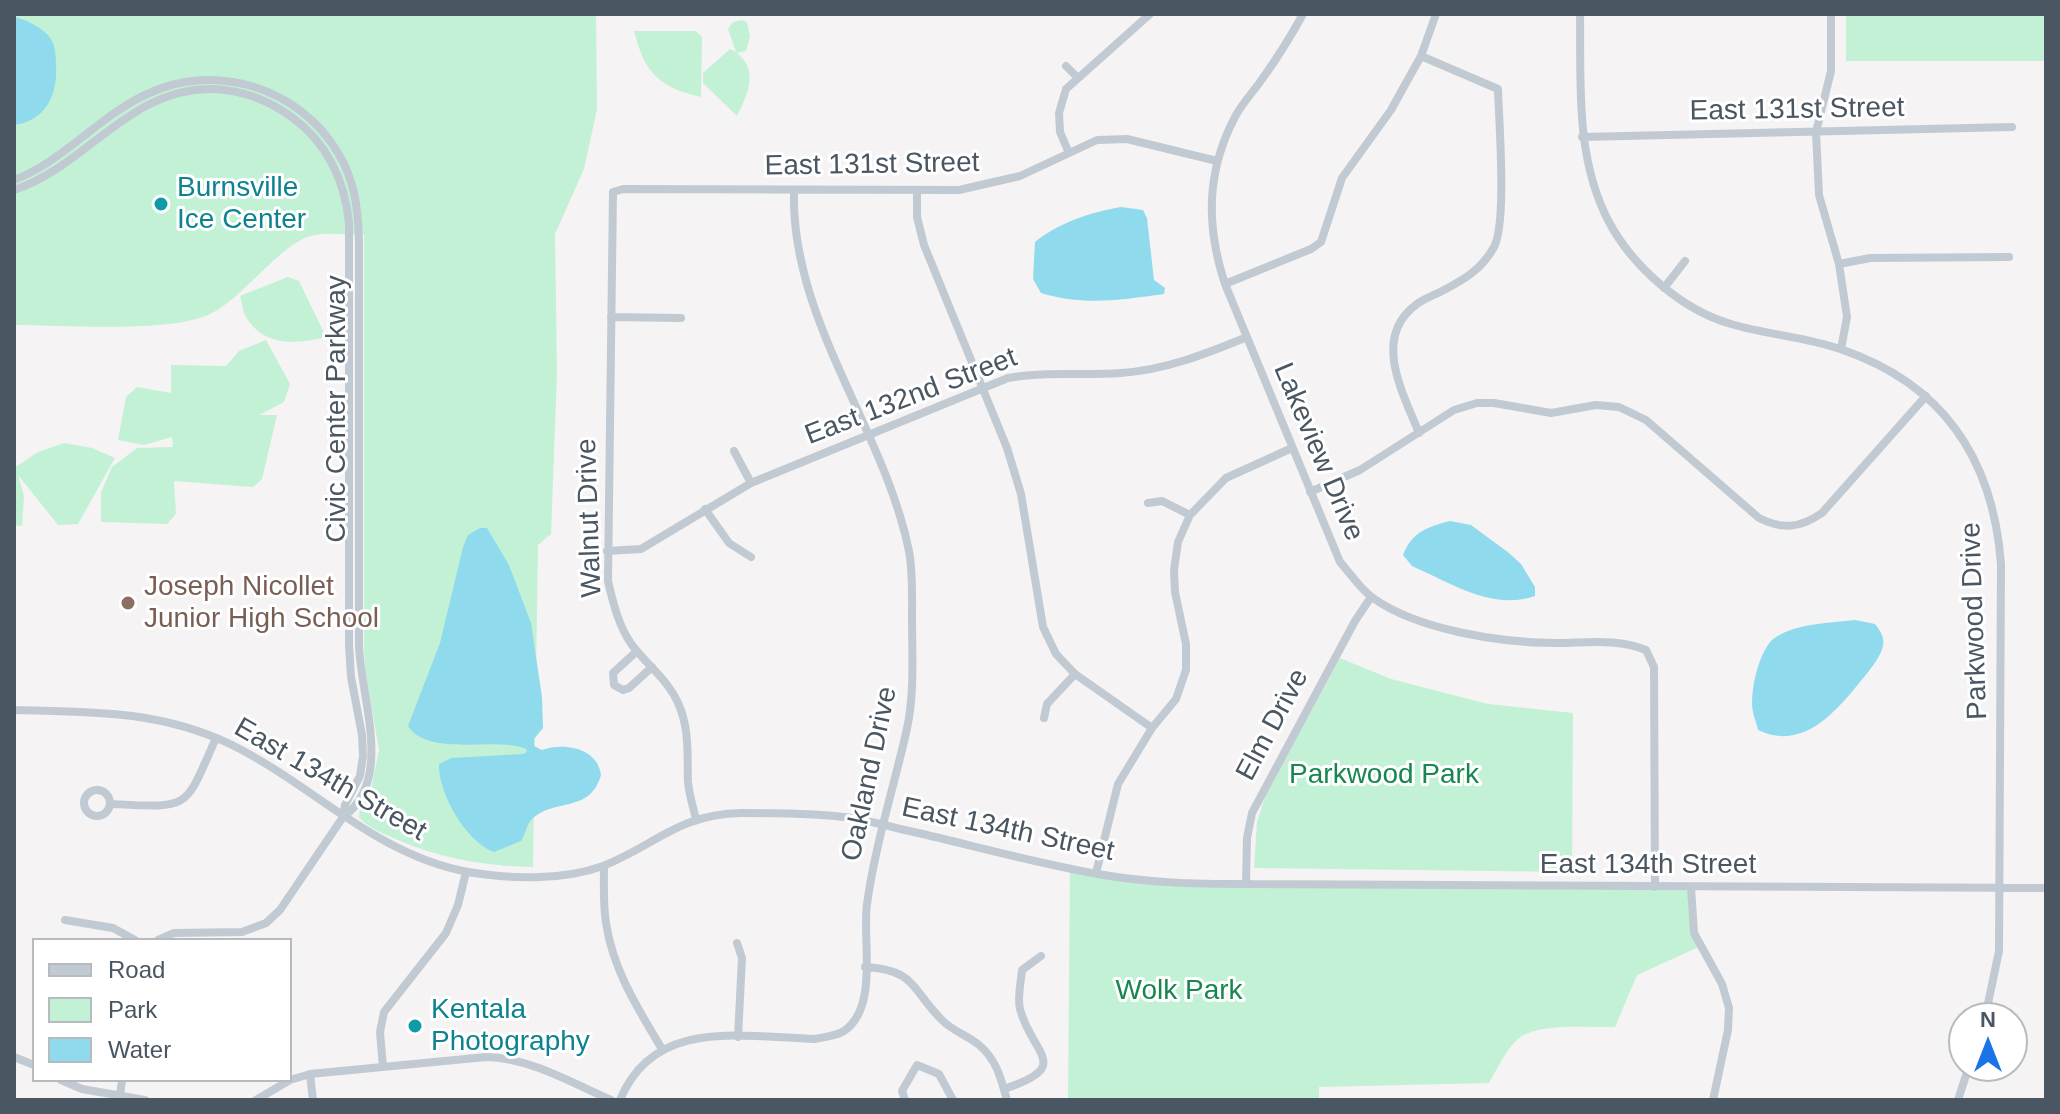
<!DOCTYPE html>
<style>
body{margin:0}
#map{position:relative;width:2060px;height:1114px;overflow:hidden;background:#f5f3f3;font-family:Helvetica,sans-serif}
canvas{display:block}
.frame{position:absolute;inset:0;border:16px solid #4a5661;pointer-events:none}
.legend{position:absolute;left:32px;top:938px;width:260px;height:144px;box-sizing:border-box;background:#fff;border:2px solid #b7bbc0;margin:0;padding:10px 14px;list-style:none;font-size:24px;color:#4a5661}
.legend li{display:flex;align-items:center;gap:16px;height:40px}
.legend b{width:40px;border:2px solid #b7bbc0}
.north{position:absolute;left:1948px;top:1002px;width:80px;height:80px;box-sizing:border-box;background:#fff;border:2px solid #b7bbc0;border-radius:50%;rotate:0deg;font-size:22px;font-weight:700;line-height:32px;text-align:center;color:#4a5661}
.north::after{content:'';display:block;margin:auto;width:28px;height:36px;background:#1a73e8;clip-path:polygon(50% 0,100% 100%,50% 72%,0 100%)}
</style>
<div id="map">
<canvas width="2060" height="1114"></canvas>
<div class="frame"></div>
<ul class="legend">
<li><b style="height:10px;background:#c1cad2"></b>Road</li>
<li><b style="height:22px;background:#c3f1d5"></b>Park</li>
<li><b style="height:22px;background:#90daee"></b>Water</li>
</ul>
<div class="north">N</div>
</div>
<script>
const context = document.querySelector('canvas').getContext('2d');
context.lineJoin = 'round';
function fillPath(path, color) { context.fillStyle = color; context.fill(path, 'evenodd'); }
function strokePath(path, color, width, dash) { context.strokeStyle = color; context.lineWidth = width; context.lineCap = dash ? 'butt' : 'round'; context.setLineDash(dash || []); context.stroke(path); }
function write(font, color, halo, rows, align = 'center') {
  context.font = font + ' Helvetica,sans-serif'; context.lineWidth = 6; context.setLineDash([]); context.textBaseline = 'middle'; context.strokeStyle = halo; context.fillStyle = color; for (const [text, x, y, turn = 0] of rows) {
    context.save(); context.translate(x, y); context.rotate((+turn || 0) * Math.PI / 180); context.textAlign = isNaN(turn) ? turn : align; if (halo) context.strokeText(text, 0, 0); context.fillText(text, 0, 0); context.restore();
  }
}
const green = new Path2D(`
 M14 14H596L597 109 584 169 555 234 557 372 551 534 538 545 533 867C482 866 438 858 391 837 380 832 367 827 359 817L360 807 371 789 379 750 366 675 364 650V235C348 235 330 232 315 235 283 239 242 301 208 315 167 333 63 325 14 325Z
 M1846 14H2046V61H1846Z
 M742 20 747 22 750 37 746 51 737 53C759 71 748 94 737 116L703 83V73L730 49 736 52 728 29 733 22Z
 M634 31H696L702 37 701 97C658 87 645 73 634 31Z
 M288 277 299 281 326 337C297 344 267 347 248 320 243 314 242 303 240 296Z
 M266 340 290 384 284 402 259 415H277L262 479 253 487 174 481 176 514 167 524 101 522V492L112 467 137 448 173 447 172 437 144 445 118 440 126 397 137 387 171 393V365L226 366 239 351Z
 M64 443 92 448 115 458 78 524 58 525 18 475 24 496 22 526 14 525V468L38 452Z
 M1340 658 1391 679 1488 704 1573 713 1572 872 1254 868 1257 822 1265 797Z
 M1070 868 1143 881 1691 887 1694 933 1701 946 1637 975 1615 1027C1588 1028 1536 1022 1517 1040 1505 1051 1497 1069 1489 1083L1319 1087V1100H1068Z`);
const water = new Path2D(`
 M14 17C25 19 39 26 48 35 55 43 56 54 56 65 58 94 46 121 14 125Z
 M1121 207 1143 210 1147 218 1154 280 1165 288 1164 294C1120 300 1083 306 1041 293L1033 279 1035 242C1058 223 1091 212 1121 207Z
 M1450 521 1471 525 1509 553 1521 564 1535 587V596C1492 611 1451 583 1412 566L1403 555C1412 532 1427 527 1450 521Z
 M480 528H487L509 565 531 623 542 697 543 728 534 739V746L542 750C564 742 598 748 601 775 590 813 557 798 533 818 526 824 526 834 521 841L494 852C466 842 438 793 439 764L451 758 523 754 527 752 526 749C495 736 429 758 408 726L440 643 463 547 468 535Z
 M1855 620 1875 624C1880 630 1885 638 1883 646 1880 659 1867 673 1860 682 1834 714 1802 751 1758 730 1757 724 1754 718 1753 712 1749 694 1759 647 1776 637 1799 623 1829 623 1855 620Z`);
const minor = new Path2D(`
 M1303 14C1290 38 1276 60 1260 82 1252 93 1241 105 1235 117 1206 172 1206 226 1225 284L1340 562C1350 573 1360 589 1373 598 1418 630 1501 643 1556 643 1586 643 1618 638 1646 650L1654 667 1655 887
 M1580 14C1581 83 1575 158 1609 222 1633 267 1682 310 1731 324 1768 335 1808 337 1843 350 1944 385 1993 459 2001 564L1999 951 1985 1018
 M1831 14V71L1816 132 1819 195 1839 264 1847 317 1841 349
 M1066 66 1078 78
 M1582 137 2012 127
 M1069 153 1060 132 1059 113 1066 89 1150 14
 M14 180C64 161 99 116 147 94 215 61 300 88 338 153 355 180 358 210 359 241V644C360 697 395 780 343 817L280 910 266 923 242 932 174 933 158 940
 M14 190C87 166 130 87 213 89 242 90 270 101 293 118 327 143 345 181 349 223V644L351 677 362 735 363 756 360 776 345 805 343 816
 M917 191V217L924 245 1007 448 1021 494 1043 627 1056 654 1075 674 1152 728
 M1839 264 1870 258 2009 257
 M1225 284 1311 249 1321 242 1342 178 1391 110 1421 56 1436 14
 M1664 288 1685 261
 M611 317 681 318
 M1419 433C1403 393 1371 337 1417 304 1425 298 1435 295 1444 290 1465 279 1482 269 1494 247 1507 222 1499 123 1498 89L1421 56
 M734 451 751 483
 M1310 492 1360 470 1454 410 1477 403H1494L1551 413 1596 405 1619 407 1646 420 1759 518C1783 530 1800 528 1822 513L1926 396
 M1148 503 1162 501 1190 515
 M705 509 729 543 751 557
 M607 551 641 549 751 483 1008 378C1046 371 1083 376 1121 373 1166 370 1205 354 1247 337
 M637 651 613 673 614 685 623 690 629 688 652 667
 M14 710C91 712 158 710 230 744 312 784 375 855 468 872 510 879 562 881 603 866 654 846 679 814 741 813 775 813 810 813 844 817 868 820 891 827 914 832 975 846 1036 863 1098 874 1147 883 1197 884 1246 884L2046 888
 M1044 718 1047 704 1075 674
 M84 803a13 13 0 1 1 26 0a13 13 0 1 1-26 0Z
 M112 804C192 808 184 810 216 738
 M696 819C693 807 689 794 688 782 687 755 690 729 678 703 668 680 647 665 632 645 619 627 613 603 608 581L613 192 623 189 959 190 1020 176 1097 140 1127 139 1217 161
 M604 866C604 884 603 904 606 923 613 970 638 1009 662 1049
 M1096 873 1118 784 1152 728 1176 699 1186 670V644L1175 592 1174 570 1178 542 1190 515 1226 478 1292 448
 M1246 884 1247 838 1252 813 1355 621 1371 597
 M1691 887 1694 933 1722 984 1729 1008 1728 1030 1713 1100
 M65 920 113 928 135 940
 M737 943 742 958 738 1037
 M865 967C917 970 911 990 943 1021 953 1031 968 1036 979 1045 997 1060 1001 1079 1007 1100
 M14 1057 34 1065
 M383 1067 380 1032 384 1012 446 933 458 905 466 872
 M310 1074 313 1100
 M61 1080 82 1089 145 1100
 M290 1080 310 1074 486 1057C530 1058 570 1082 611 1100
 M1004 1089C1074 1066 1032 1055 1020 1009 1017 998 1021 982 1022 970L1041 956
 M120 1096 122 1080
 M256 1100 290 1080
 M620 1100C654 1017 742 1037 815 1039 824 1037 836 1036 844 1031 879 1007 862 941 867 904 875 846 893 790 906 733 915 695 912 656 912 618 912 597 913 572 909 551 884 428 790 319 794 190
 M905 1100 902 1091 917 1065 939 1074 953 1100
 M1958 1100 1969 1066`);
const markers = [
 [161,204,8,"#0f9aa8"],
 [128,603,8,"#8d6e63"],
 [415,1026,8,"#0f9aa8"]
];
const streetNames = [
 ["East 131st Street",1797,110,-1],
 ["East 131st Street",872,165,-1],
 ["East 132nd Street",911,397,-21],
 ["Civic Center Parkway",337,409,-90],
 ["Lakeview Drive",1318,452,67],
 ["Walnut Drive",590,518,-92],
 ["Parkwood Drive",1975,621,-92],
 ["Elm Drive",1273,725,-62],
 ["Oakland Drive",870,774,-78],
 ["East 134th Street",330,780,30],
 ["East 134th Street",1008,830,12],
 ["East 134th Street",1648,865]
];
const cultureNames = [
 ["Burnsville",177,188],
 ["Ice Center",177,220],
 ["Kentala",431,1010],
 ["Photography",431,1042]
];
const educationNames = [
 ["Joseph Nicollet",144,587],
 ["Junior High School",144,619]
];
const parkNames = [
 ["Parkwood Park",1384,775],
 ["Wolk Park",1179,991]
];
fillPath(green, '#c3f1d5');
fillPath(water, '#90daee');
strokePath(minor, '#c1cad2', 8);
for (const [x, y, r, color] of markers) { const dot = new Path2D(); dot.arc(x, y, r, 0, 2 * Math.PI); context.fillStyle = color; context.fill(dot); strokePath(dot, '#fff', 3); }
write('28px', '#4a5661', '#fff', streetNames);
write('28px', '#0d838f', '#fff', cultureNames, 'left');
write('28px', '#785e54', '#fff', educationNames, 'left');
write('28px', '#17864f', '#fff', parkNames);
</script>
